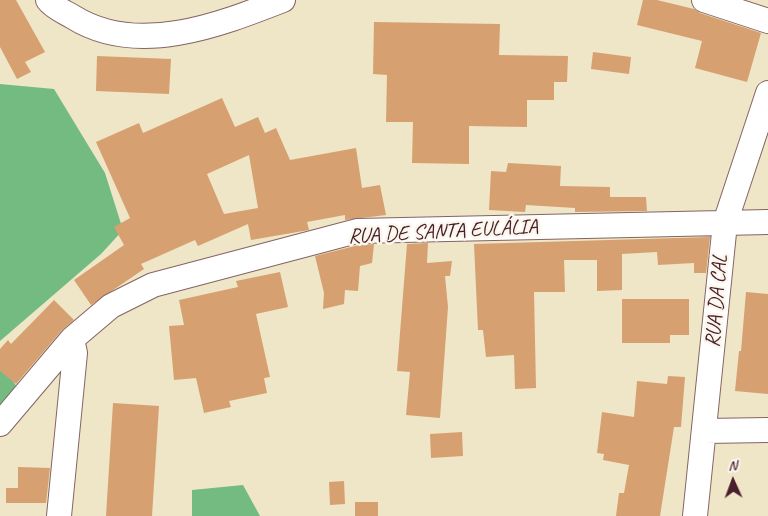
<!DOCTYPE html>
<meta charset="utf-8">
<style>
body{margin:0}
#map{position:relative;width:768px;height:516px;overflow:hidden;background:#efe5c7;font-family:Caveat,sans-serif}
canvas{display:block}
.north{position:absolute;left:708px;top:456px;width:50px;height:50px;-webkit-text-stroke:4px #fbf7ec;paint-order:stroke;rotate:358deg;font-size:14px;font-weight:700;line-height:20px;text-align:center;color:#4a1f2b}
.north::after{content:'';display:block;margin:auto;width:18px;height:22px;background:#4a1f2b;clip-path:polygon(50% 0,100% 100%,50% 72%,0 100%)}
</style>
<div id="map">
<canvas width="768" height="516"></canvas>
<div class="north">N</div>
</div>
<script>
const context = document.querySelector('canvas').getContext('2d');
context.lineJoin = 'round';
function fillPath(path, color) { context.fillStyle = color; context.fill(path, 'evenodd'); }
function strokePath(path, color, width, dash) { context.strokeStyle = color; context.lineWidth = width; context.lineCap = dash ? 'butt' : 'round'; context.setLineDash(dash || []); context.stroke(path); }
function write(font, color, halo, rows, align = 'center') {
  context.font = font + ' Caveat,sans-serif'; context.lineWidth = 5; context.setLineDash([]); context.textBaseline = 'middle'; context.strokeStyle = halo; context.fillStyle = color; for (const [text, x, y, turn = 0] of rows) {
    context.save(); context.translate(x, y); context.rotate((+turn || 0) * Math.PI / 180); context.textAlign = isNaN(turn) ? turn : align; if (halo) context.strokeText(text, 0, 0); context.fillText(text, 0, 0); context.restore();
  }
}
const forest = new Path2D(`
 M0 84 54 89 105 173 123 230 101 254 0 341Z
 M0 362 19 390 0 411Z
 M243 485 260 516H192V490Z`);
const building = new Path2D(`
 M0 0H16L45 52 25 62 31 72 17 79 0 47Z
 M643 0H657L694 9 700 13 761 33 747 82 695 68 702 41 637 25Z
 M374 22 500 24 499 55 568 56 567 82H554V100H527V127L469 126V164L412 163 413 122H386L387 75 373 74Z
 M593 52 631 57 629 74 591 69Z
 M97 56 171 59 169 94 96 91Z
 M222 98 235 127 258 117 265 133 276 128 290 160 356 148 362 188 380 185 386 215 345 220V215L307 222 309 230 251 240 248 224 198 246 195 240 141 264 144 269 91 305 74 280 124 245 114 227 130 218 96 142 139 123 143 133ZM249 155 258 208 224 214 207 174Z
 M508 163 561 166 560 186 610 187V197H646L647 211 575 212V208L526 205 525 212 489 210 491 171 506 172Z
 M710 237 706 273H694V263L658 265 657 252 622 254V290L597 291V260H564L565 292H534L536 388 515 389 514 355 486 357 483 330H478L474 244Z
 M428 243 427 263 452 261 450 276H445L448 307 440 418 406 415 410 372 397 371 407 244Z
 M374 244 372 263 360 266 358 291 345 290 344 304 323 309 324 293 315 256 359 245Z
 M280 272 288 307 256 314 270 377 264 378 267 393 229 401 231 407 204 413 196 378 174 380 169 326 184 325 179 300 238 287 236 281Z
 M746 292 768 294V394L735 391 739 351H741Z
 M622 299H689V335H670V343H622Z
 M54 300 74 320 62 330 16 384 0 371V349L8 340 11 344Z
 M668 376 685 377 681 427H674L660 516H616L619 493H624L629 465 603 460 604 454 597 453 602 412 634 417 637 381 667 384Z
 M113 403 159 406 152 516H106Z
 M462 432 463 456 431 458 430 434Z
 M18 467 50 468 46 503H6V488H18Z
 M344 481 345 504 330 505 329 482Z
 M355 502H378V516H355Z`);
const minor = new Path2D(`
 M48 0C54 8 65 12 73 17 137 57 219 25 283 0
 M704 0 768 21
 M0 424 72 339 111 306 153 285 357 231 768 222
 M705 431 768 430
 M59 516 75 353 72 339
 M695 516 725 223 768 93`);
const streetNames = [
 ["RUA DE SANTA EULÁLIA",443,232,-3],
 ["RUA DA CAL",717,301,-85]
];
fillPath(forest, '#73bb81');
fillPath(building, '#d7a071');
strokePath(minor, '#846462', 26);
strokePath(minor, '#fff', 24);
write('21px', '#4a1f2b', '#fbf7ec', streetNames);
</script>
